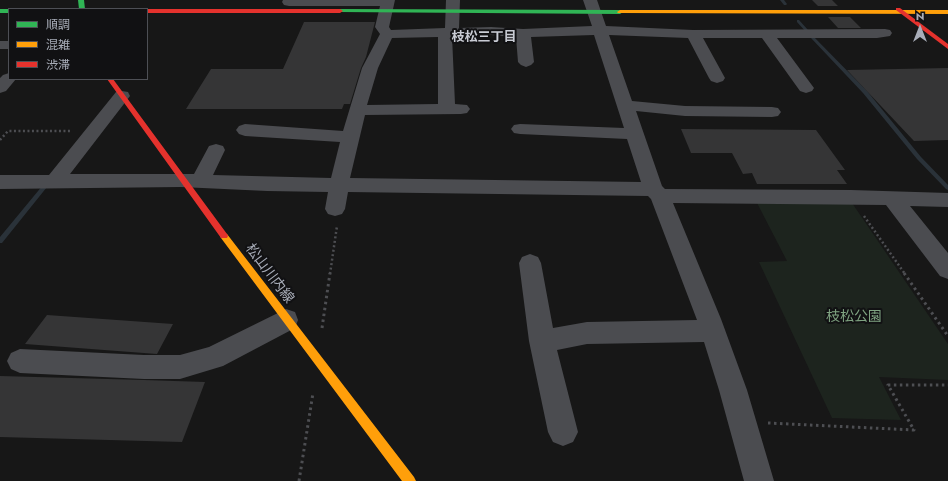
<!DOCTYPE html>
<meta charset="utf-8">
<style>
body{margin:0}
#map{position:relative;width:948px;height:481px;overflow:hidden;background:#171717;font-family:Jost,"Noto Sans JP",sans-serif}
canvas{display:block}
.legend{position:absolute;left:8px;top:8px;width:140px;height:72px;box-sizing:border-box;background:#111113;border:1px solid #4d4f55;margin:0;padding:5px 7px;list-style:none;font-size:12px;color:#a8adb8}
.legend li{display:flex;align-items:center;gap:8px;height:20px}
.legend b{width:20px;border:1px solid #4d4f55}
.north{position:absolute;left:900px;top:8px;width:40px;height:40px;-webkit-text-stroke:3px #111113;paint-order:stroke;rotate:0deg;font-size:11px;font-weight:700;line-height:16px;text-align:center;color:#a8adb8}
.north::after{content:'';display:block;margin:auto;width:14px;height:18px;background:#a8adb8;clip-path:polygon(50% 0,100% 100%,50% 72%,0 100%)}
</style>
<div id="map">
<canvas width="948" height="481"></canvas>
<ul class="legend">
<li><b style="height:5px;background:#30b455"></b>順調</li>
<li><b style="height:5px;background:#ff9f0a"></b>混雑</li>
<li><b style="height:5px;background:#e5322d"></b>渋滞</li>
</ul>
<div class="north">N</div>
</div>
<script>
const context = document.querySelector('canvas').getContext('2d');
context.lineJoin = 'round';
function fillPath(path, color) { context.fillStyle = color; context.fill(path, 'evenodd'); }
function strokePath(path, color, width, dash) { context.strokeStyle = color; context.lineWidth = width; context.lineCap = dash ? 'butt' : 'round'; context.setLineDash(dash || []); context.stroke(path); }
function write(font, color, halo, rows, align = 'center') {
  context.font = font + ' Jost,"Noto Sans JP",sans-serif'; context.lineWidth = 4; context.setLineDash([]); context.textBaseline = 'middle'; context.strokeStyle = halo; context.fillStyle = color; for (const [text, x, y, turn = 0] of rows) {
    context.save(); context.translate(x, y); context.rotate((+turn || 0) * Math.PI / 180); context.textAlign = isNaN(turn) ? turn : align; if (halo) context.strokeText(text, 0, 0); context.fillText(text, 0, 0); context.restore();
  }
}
const green = new Path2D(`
 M850 200 948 344V380L879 377 901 420 832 418 759 262 787 261 756 201Z`);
const stream = new Path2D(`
 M780 0H784L787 4 786 5H784Z
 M797 20H799L808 30V32H806L797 22Z
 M811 36H813L867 91 921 157 948 185V190L946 189 917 159 863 93 811 38Z
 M45 184 48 186 47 187 2 243H0V237L43 185Z`);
const building = new Path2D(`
 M812 0H832L838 6H818Z
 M828 17H850L861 28H838Z
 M304 22H375L366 57 361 68 350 104H344L342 109H186L211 69H283Z
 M948 68V140L914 141 847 70Z
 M681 129 816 130 845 170H837L847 184H757L752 173 743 174 732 153H691Z
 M47 315 173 324 157 354 25 344Z
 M0 376 144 380 205 382 182 442 0 437Z`);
const pathFar1 = new Path2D(`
 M0 140 8 131H71
 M864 216 905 274
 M330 274 337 226`);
const path = new Path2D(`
 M904 273 948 336
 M322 328 330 273
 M768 423 914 430 888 385H948
 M299 481 313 393`);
const street = new Path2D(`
 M283 0H395L389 27 391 30 445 28 446 0H460L459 28 491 27 523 29 592 26 583 0H597L606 26 693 30 885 29 890 30 892 33 890 36 877 38H777L814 88 812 91 806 93 800 91 762 38H703L725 78 723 81 717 83 711 81 709 78 688 38 609 35 632 101 685 106 772 107 778 108 781 112 778 116 772 117 685 116 636 111 662 186 665 189 851 190 948 193V207L910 206 948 253V279L940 276 886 205 673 203 721 319 747 390 774 481H744L719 390 704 342 587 344 557 350 578 432 573 442 563 446 553 442 548 432 529 341 519 263 522 257 530 254 538 257 541 263 553 328 587 322 697 320 651 199 648 196 348 192 345 209 342 214 335 216 328 214 325 209 328 192 267 191 181 187 0 189V175H49L116 92 122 91 128 92 130 96 70 174H194L209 146 216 144 223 146 225 150 213 175 331 178 340 142 245 136 239 134 236 130 239 126 245 124 343 131 362 68 380 34 375 27 380 6H289L284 5 282 2ZM491 35 516 37 518 62 521 65 526 67 531 65 534 62 531 37 594 35 624 128 520 124 514 125 511 129 514 133 520 134 627 139 641 182 350 178 365 115 461 114 467 113 470 109 467 105 455 104 452 36ZM438 37V104L367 105 378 68 392 38Z
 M0 41H9V49H0Z
 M9 73V79H16L6 91 0 93V78L3 75Z
 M286 309 295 312 298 320 295 328 223 366 180 379H144L20 373 11 369 7 361 11 353 20 349 144 355H180L209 347Z`);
const fast = new Path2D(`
 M78 0H84L85 9H79Z
 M0 9H9V13H0Z
 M340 9 620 10 623 12 620 14 338 12V10Z`);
const slow = new Path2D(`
 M620 10H948V14L618 13 617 12Z
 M224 233 227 234 414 477 416 481H402L221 238 220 236 221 234Z`);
const jam = new Path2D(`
 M896 8H900L948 44V49L896 10Z
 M147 9H340L343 11 340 13H147Z
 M107 79H113L227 234 228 236 227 238H221Z`);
const farNeighbourhoodnames = [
 ["枝松三丁目",484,38]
];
const streetNames = [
 ["松山川内線",269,274,53]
];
const parkNames = [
 ["枝松公園",854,318]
];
fillPath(green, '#1d241e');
fillPath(stream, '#2a3239');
fillPath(building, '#353536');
strokePath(pathFar1, '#4d4e52', 2.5, [2, 2.5]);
strokePath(path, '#4d4e52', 3, [2.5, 3.5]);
fillPath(street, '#4b4c50');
fillPath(fast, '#30b455');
fillPath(slow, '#ff9f0a');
fillPath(jam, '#e5322d');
write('bold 13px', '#c9ccd4', '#111113', farNeighbourhoodnames);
write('14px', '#a8adb8', '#111113', streetNames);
write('14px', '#7fa381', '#111113', parkNames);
</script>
